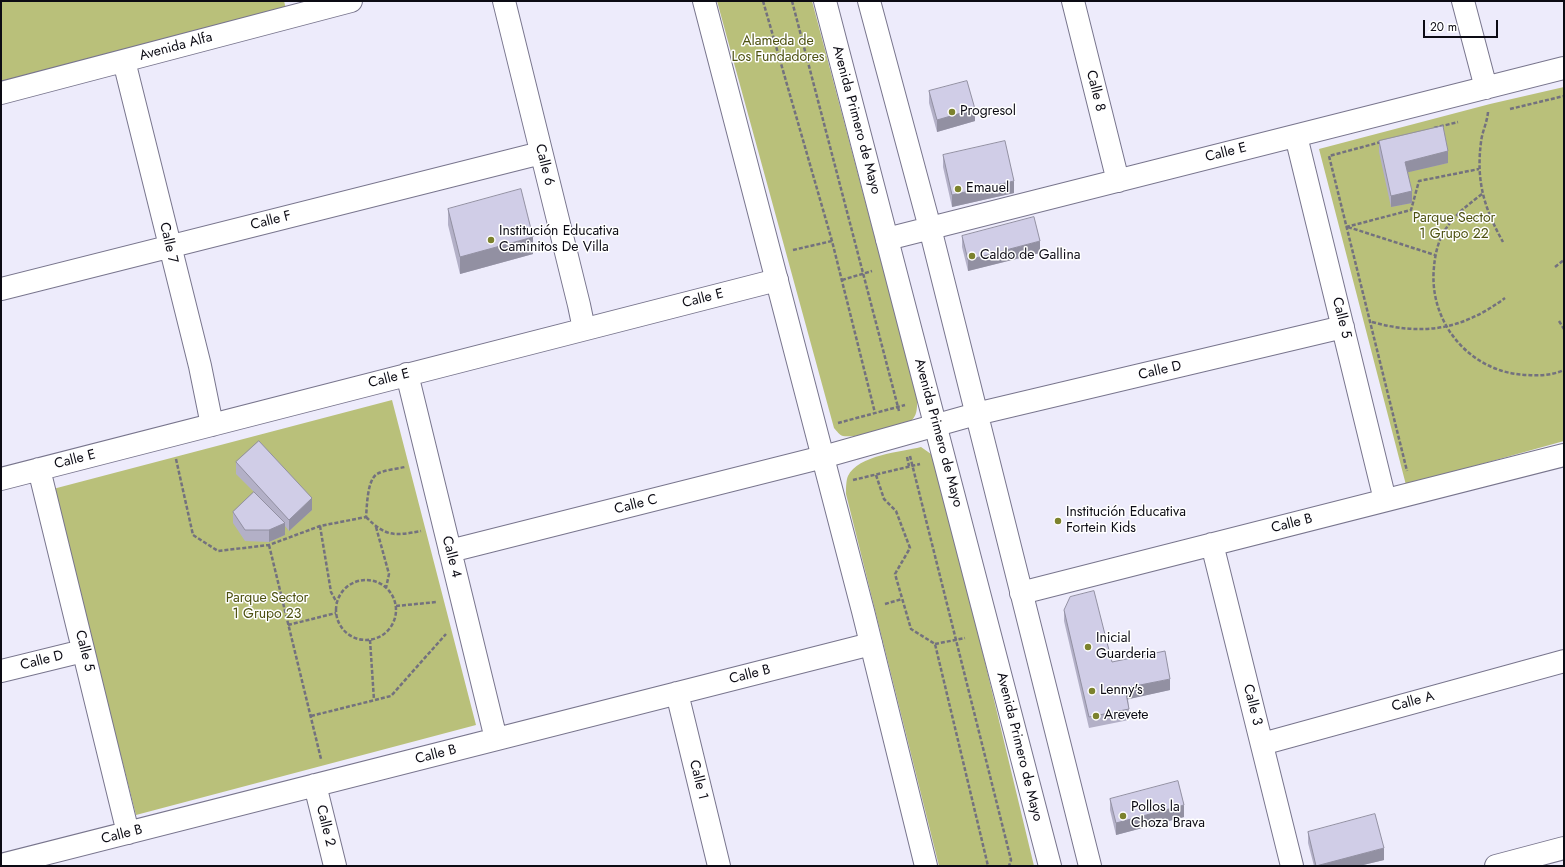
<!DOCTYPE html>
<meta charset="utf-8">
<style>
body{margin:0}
#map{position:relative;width:1565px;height:867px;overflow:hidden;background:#edebfb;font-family:Jost,sans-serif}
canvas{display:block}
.frame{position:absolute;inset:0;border:2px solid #0c0b14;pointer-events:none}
.scale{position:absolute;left:1423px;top:20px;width:75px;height:18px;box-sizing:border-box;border:2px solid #0c0b14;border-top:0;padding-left:5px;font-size:12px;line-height:14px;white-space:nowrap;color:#0c0b14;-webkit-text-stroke:3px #fff;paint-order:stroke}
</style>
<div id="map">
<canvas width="1565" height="867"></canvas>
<div class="frame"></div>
<div class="scale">20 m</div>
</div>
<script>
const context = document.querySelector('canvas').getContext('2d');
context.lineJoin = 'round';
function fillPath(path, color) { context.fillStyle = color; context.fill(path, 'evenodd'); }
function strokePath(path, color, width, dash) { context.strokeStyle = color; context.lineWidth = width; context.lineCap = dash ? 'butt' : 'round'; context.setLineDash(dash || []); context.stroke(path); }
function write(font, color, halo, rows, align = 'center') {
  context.font = font + ' Jost,sans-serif'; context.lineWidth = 3; context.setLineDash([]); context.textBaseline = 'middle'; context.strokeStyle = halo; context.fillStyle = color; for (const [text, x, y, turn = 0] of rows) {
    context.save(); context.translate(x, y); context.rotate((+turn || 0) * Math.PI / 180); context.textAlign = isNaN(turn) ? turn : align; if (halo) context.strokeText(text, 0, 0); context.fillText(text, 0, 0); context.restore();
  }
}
const green = new Path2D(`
 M1 1H284L286 9 1 83Z
 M717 1H812L917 397C917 405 918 414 912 420 903 429 855 438 843 436 839 435 837 431 834 428Z
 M1564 87V441L1406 485 1319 149 1490 104Z
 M392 400 476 725 136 815 53 489Z
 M921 447 931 454 937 463 1034 866H939L846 494C846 489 846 480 848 476 858 455 901 452 921 447Z`);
const path = new Path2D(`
 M763 1 832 241 875 413
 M792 1 899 411
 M1510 109 1564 96
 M1488 112C1487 123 1482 132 1481 142 1476 181 1484 208 1503 242
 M1434 128 1458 122
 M1381 142 1329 156 1407 471
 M1482 194C1468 205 1455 214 1445 230 1438 241 1435 255 1434 267 1428 324 1472 374 1528 375 1540 376 1553 375 1564 370
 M1346 227 1411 210 1419 181 1479 169
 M1348 227 1435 255
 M793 250 832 241
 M1555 267 1564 260
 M842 280 872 271
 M1559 321 1564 329
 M1372 322C1423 336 1462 330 1505 298
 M838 423 905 405
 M910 456 1011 860 1009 866
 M907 457 909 466
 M176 459 193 535 218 551 269 545 320 526 366 517C367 507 367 480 377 474 384 470 396 469 405 467
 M876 475 884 499 896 511 910 548 895 574 911 629 935 644 988 866
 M853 480 920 464
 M366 517C386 537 394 536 421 531
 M320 526 331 592 337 603
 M376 527 389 574 386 588
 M269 545 321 759
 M336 610a30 30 0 1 1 60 0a30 30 0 1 1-60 0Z
 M885 604 902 599
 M396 606 437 602
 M288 625 336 613
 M370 640 374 700
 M935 644 965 638
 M311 716 391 696 446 634`);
const street = new Path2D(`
 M504 1 579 305 584 329
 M869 1 930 228 1090 866
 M1073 1 1118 181
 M1463 1 1486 88
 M124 61 200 366 212 425
 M1 93 351 1
 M1296 136 1385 500
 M887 239 1564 68
 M1 289 541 153
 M407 374 496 739
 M39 469 128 833
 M1 479 777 280
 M1212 544 1292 866
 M450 551 823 457 976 414 1343 327
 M1021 593 1564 455
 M1 671 83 651
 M677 693 719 866
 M1262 744 1564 661
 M315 785 335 866
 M1 865 871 644`);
const secondary = new Path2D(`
 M704 1 863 611 926 866
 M825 1 1050 866
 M1496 866 1564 848`);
const wall = new Path2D(`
 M929 91 975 121 937 132 929 103Z
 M1379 141 1448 163 1408 172 1412 203 1391 207 1379 152Z
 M943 155 1014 193 952 207 943 167Z
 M448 209 533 254 460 274 448 225Z
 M962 236 1040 253 968 271 962 247Z
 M236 462 312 510 289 531 285 526V535L269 542 245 541 233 523V512L254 492 236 474Z
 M1064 610 1112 662 1170 690 1128 699 1129 709V720L1089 728 1064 621Z
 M1110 799 1184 817 1116 835 1110 810Z
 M1308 832 1384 860 1359 866H1314L1308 843Z`);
const shadedWall = new Path2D(`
 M975 109V121L937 132V120Z
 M1448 151V163L1405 173V162Z
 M1014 181V193L952 207V195Z
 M1412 191V203L1391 207V196Z
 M533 237V254L460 274V257Z
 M1040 241V253L968 271V260Z
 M312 498V510L289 531V520Z
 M285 523V535L269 542V530Z
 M1170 679V690L1125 700V688Z
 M1184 805V817L1116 835V823Z
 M1384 848V860L1359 866H1316Z`);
const building = new Path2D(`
 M967 81 975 109 937 120 929 91Z
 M1443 126 1448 151 1405 162 1412 191 1391 196 1379 141Z
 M1005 141 1014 181 952 195 943 155Z
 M521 189 533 237 460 257 448 209Z
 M1034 217 1040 241 968 260 962 236Z
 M259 441 312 498 289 520 236 462Z
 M254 492 285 523 269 530H245L233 512Z
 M1094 591 1112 662 1165 651 1170 679 1125 688 1129 709 1089 717 1064 610 1070 597Z
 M1178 781 1184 805 1116 823 1110 799Z
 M1375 814 1384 848 1316 866 1308 832Z`);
const markers = [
 [952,112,4,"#7c822d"],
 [958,189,4,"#7c822d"],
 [491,240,4,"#7c822d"],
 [972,256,4,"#7c822d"],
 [1058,521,4,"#7c822d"],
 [1088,647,4,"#7c822d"],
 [1092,691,4,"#7c822d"],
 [1096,716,4,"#7c822d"],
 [1123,816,4,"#7c822d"]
];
const parkNames = [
 ["Alameda de",778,42],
 ["Los Fundadores",778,58],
 ["Parque Sector",1454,219],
 ["1 Grupo 22",1454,235],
 ["Parque Sector",267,599],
 ["1 Grupo 23",267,615]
];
const streetNames = [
 ["Avenida Alfa",176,47,-15],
 ["Calle 8",1095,91,76],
 ["Avenida Primero de Mayo",856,120,75],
 ["Calle E",1226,153,-14],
 ["Calle 6",544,165,76],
 ["Calle F",271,221,-14],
 ["Calle 7",168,243,77],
 ["Calle E",703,299,-14],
 ["Calle 5",1341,318,76],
 ["Calle D",1160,371,-13],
 ["Calle E",389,379,-14],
 ["Avenida Primero de Mayo",938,433,75],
 ["Calle E",75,460,-14],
 ["Calle C",636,505,-14],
 ["Calle B",1292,524,-14],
 ["Calle 4",451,557,76],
 ["Calle 5",84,651,76],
 ["Calle D",42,661,-14],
 ["Calle B",750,675,-14],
 ["Calle A",1413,702,-15],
 ["Calle 3",1252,705,76],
 ["Avenida Primero de Mayo",1019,747,76],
 ["Calle B",436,755,-14],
 ["Calle 1",698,780,76],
 ["Calle 2",325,826,76],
 ["Calle B",122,835,-14]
];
const poiNames = [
 ["Progresol",960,112],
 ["Emauel",966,189],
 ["Institución Educativa",499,232],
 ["Caminitos De Villa",499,248],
 ["Caldo de Gallina",980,256],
 ["Institución Educativa",1066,513],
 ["Fortein Kids",1066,529],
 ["Inicial",1096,639],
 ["Guarderia",1096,655],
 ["Lenny's",1100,691],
 ["Arevete",1104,716],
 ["Pollos la",1131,808],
 ["Choza Brava",1131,824]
];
fillPath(green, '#b9c07a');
strokePath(street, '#78758d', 24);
strokePath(secondary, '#78758d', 24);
strokePath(path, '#73717e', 2.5, [4, 2]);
strokePath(street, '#fff', 22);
strokePath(secondary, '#fff', 22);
fillPath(wall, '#b3b0c7');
fillPath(shadedWall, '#9290a2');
fillPath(building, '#d0cde7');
strokePath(building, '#9290a2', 1);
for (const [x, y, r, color] of markers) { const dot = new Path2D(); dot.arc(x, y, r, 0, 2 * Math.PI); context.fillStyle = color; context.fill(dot); strokePath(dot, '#fff', 1.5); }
write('14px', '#4c500f', '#fff', parkNames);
write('14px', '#0c0b14', '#fff', streetNames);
write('14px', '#0c0b14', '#fff', poiNames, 'left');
</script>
